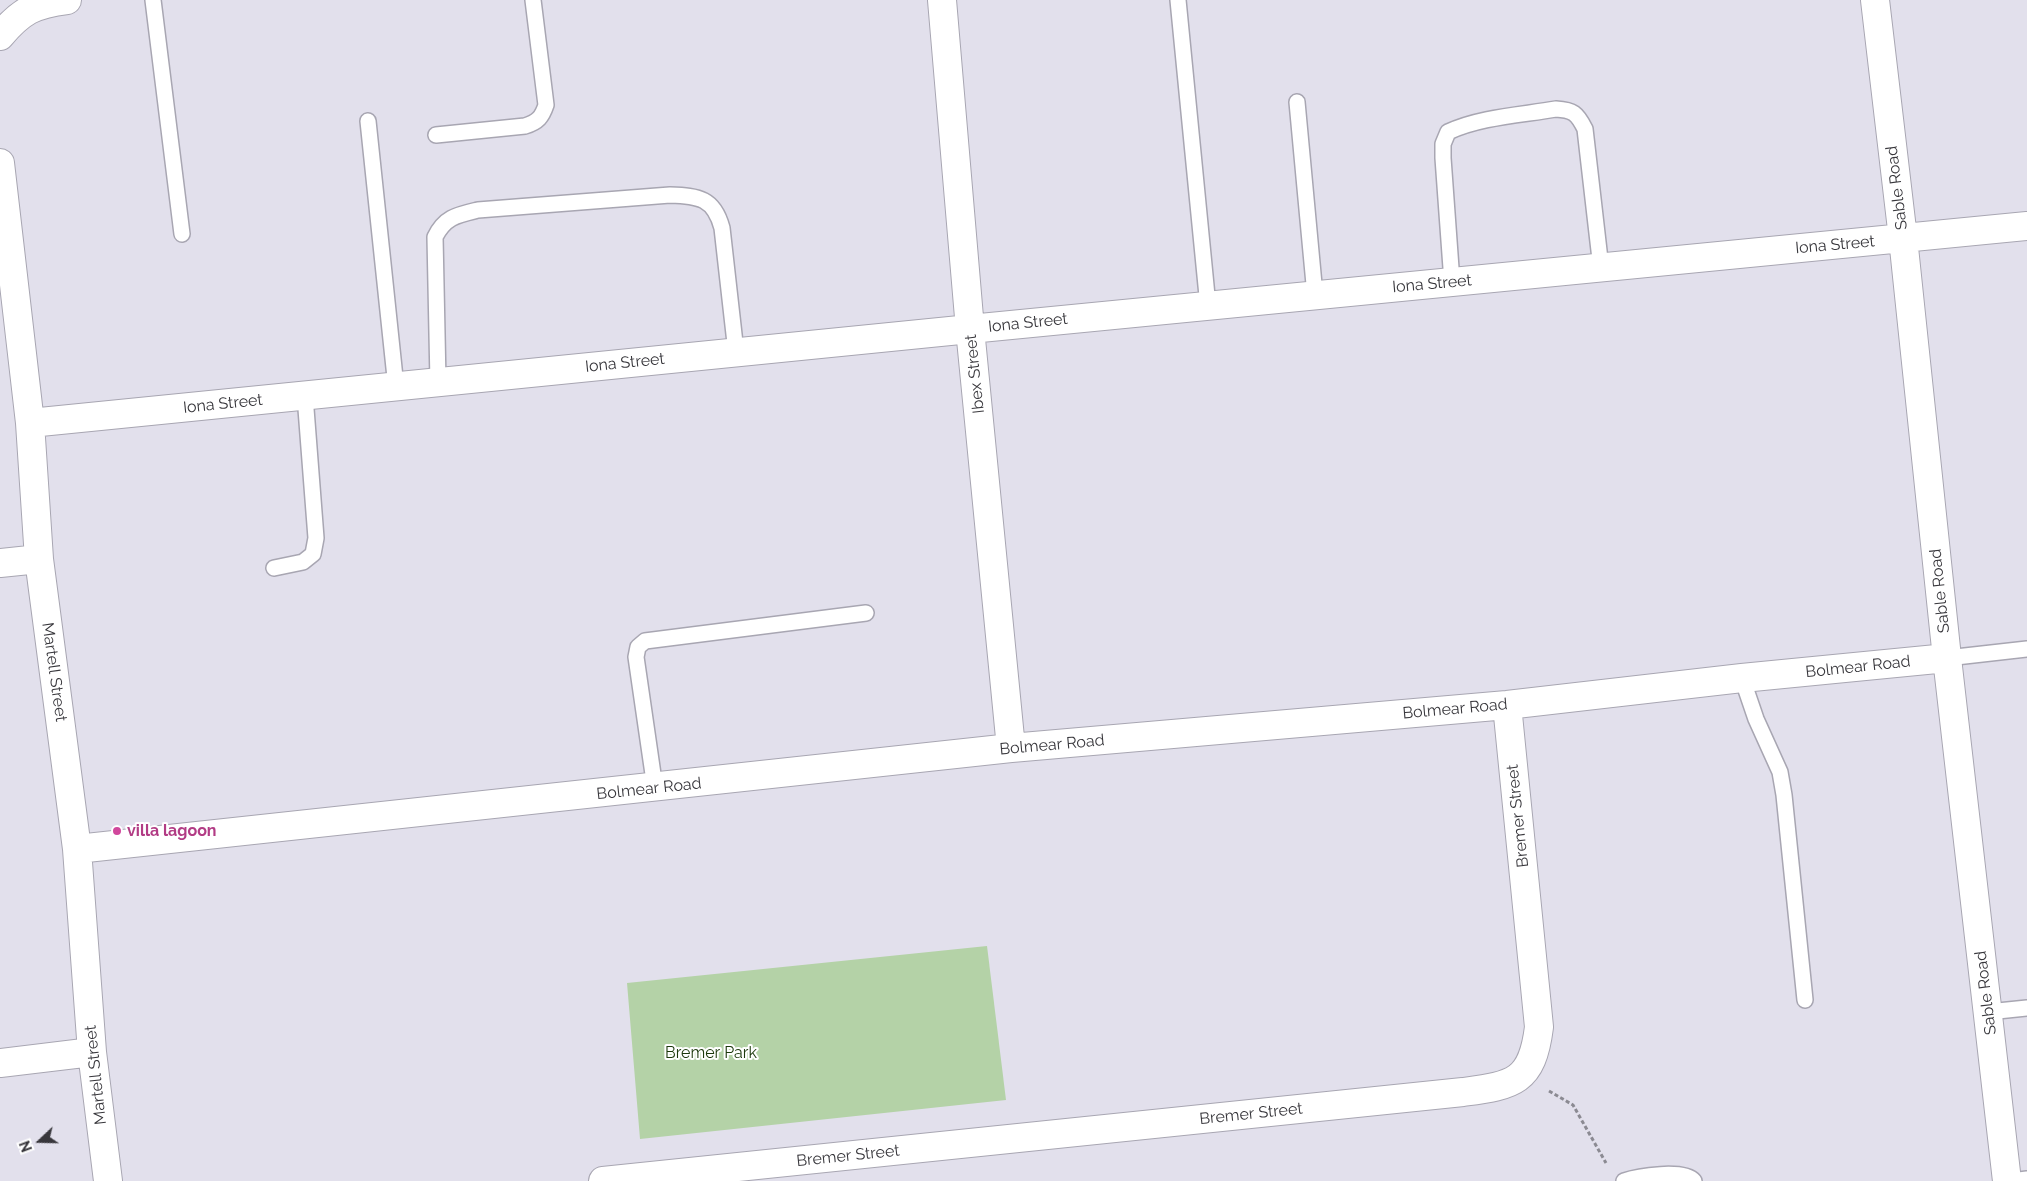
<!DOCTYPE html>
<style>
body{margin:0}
#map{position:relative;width:2027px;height:1181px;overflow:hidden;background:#e2e0ec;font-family:Raleway,sans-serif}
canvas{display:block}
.north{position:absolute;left:15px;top:1116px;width:50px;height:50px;-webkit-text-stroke:4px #fff;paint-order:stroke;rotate:249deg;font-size:14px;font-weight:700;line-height:20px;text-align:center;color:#38373c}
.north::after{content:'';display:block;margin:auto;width:18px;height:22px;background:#38373c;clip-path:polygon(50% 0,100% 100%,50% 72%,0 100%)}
</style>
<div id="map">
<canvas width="2027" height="1181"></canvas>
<div class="north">N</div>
</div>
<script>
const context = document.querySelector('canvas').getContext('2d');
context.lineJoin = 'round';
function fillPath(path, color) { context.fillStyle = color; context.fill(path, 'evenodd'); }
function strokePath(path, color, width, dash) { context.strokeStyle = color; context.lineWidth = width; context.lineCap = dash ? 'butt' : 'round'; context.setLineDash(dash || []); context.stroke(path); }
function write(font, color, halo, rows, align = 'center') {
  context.font = font + ' Raleway,sans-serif'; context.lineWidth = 4; context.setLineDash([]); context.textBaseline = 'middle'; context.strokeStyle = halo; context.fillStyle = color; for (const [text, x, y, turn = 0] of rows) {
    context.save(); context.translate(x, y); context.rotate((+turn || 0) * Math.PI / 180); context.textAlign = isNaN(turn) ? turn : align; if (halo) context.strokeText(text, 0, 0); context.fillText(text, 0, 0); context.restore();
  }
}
const green = new Path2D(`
 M987 946 1006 1100 640 1139 627 983Z`);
const path = new Path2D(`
 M1549 1091 1573 1105 1606 1163`);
const lane = new Path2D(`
 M153 0 182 234
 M1178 0 1208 306
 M1297 102 1315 295
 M368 121 396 387
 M436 135 525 126C538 122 542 117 546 105L533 0
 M1452 282 1443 158V144L1448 132C1480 117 1521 115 1556 109 1573 110 1577 113 1585 129L1601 268
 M438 382 435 237C445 217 457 215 478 210L670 195C699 196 714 198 722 228L736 352
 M274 568 303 562 313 554 316 538 305 396
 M1947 658 2027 649
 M1742 678 1756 719 1780 772 1784 795 1805 1000
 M655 788 636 657 638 647 645 641 866 613
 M1988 1012 2027 1008
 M1624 1181C1638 1176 1684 1169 1694 1181
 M2011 1181 2027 1179`);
const street = new Path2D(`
 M942 0 970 329 1011 748
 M1875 0 1903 238 1947 658 2007 1181
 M0 36C21 11 34 4 67 0
 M0 163 30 423 39 559 77 849 92 1052 108 1181
 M30 423 970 329 2027 226
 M0 563 39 559
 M77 849 1011 748 1507 705 1742 678 1947 658
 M0 1063 92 1052
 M603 1181 1463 1092C1513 1085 1532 1083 1539 1027L1507 705`);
const markers = [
 [117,831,5,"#d1479c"]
];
const streetNames = [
 ["Sable Road",1897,188,-97],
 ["Iona Street",1835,245,-5],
 ["Iona Street",1432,284,-5],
 ["Iona Street",1028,323,-6],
 ["Iona Street",625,363,-6],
 ["Ibex Street",975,374,-96],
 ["Iona Street",223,404,-6],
 ["Sable Road",1940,591,-96],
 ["Bolmear Road",1858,667,-6],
 ["Martell Street",54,672,82],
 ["Bolmear Road",1455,709,-5],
 ["Bolmear Road",1052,745,-5],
 ["Bolmear Road",649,789,-6],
 ["Bremer Street",1518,816,-96],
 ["Sable Road",1986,993,-97],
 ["Martell Street",96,1075,-96],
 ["Bremer Street",1251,1114,-6],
 ["Bremer Street",848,1156,-6]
];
const hotelNames = [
 ["villa lagoon",127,831]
];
const parkNames = [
 ["Bremer Park",711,1053]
];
fillPath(green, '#b4d2a7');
strokePath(lane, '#a8a6b2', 18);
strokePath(street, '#a8a6b2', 30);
strokePath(path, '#8b8a92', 3, [4, 2.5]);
strokePath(lane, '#fff', 15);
strokePath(street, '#fff', 28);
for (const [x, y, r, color] of markers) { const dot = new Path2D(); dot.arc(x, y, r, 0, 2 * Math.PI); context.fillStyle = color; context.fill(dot); strokePath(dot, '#fff', 2); }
write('16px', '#38373c', '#fff', streetNames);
write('bold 16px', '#b23c85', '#fff', hotelNames, 'left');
write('16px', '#1b380b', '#fff', parkNames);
</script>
